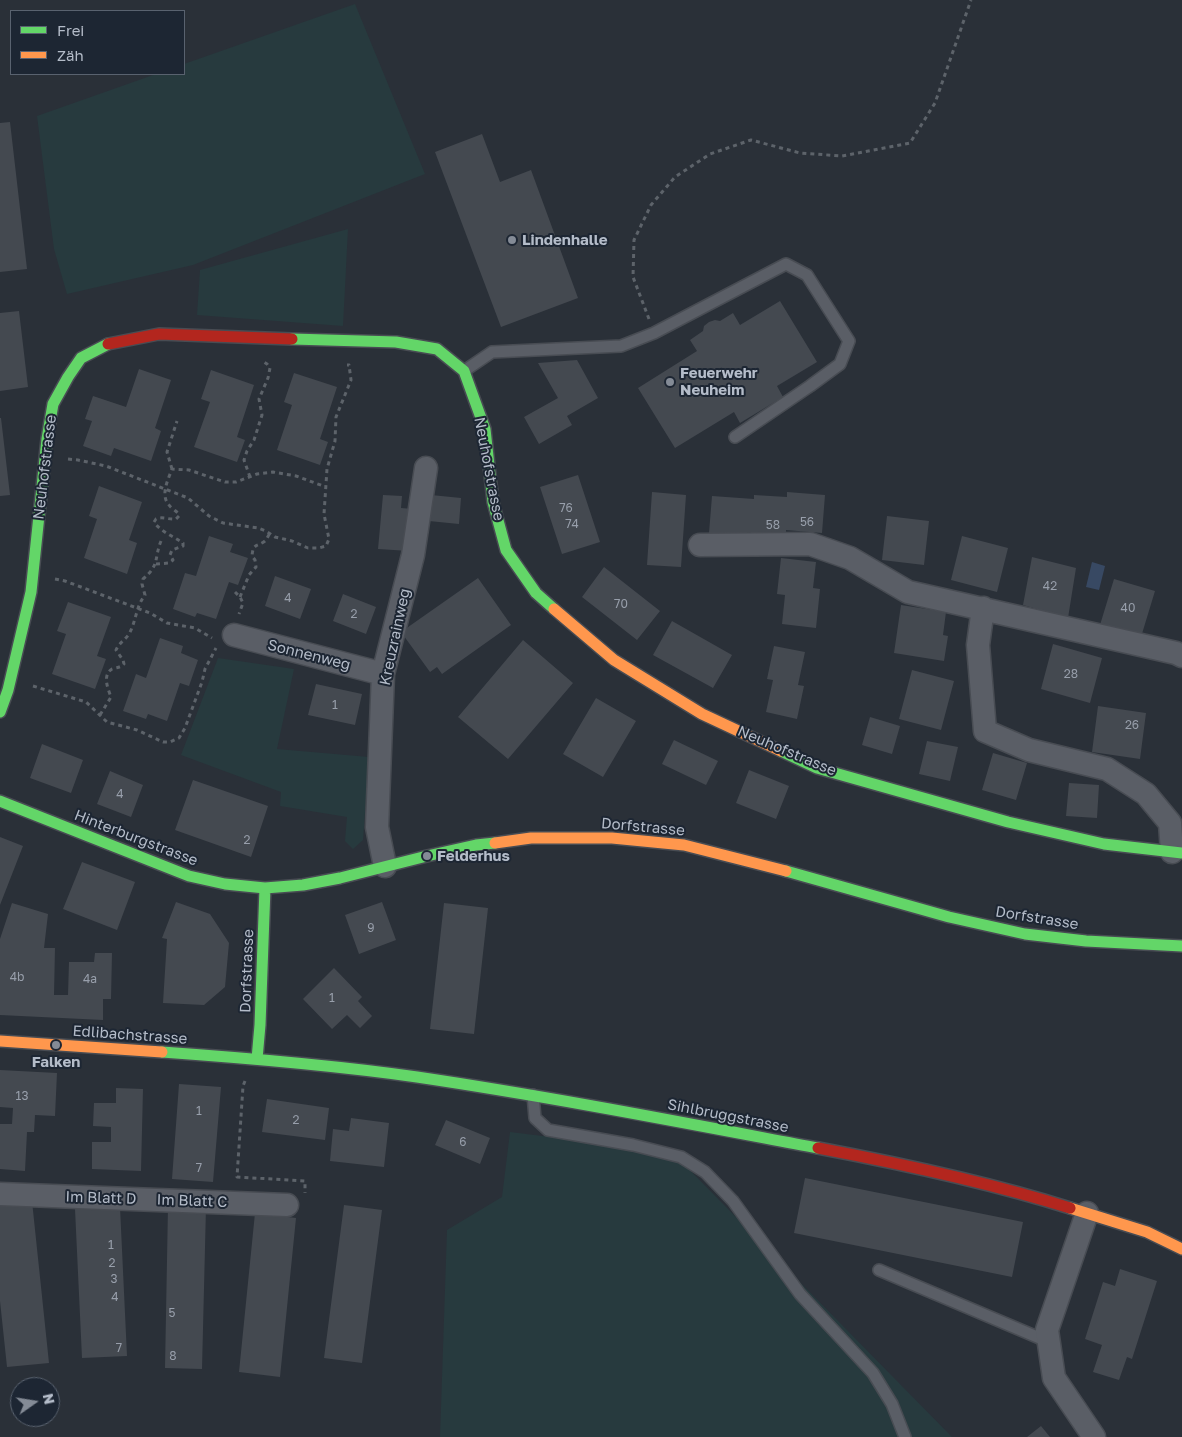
<!DOCTYPE html>
<meta charset="utf-8">
<style>
body{margin:0}
#map{position:relative;width:1182px;height:1437px;overflow:hidden;background:#2a3038;font-family:"Golos Text",sans-serif}
canvas{display:block}
.legend{position:absolute;left:10px;top:10px;width:175px;height:65px;box-sizing:border-box;background:#1d2633;border:1px solid #59626f;margin:0;padding:6px 9px;list-style:none;font-size:15px;color:#b4bcc9}
.legend li{display:flex;align-items:center;gap:10px;height:25px}
.legend b{width:25px;border:1px solid #59626f}
.north{position:absolute;left:10px;top:1377px;width:50px;height:50px;box-sizing:border-box;background:#1d2633;border:1px solid #59626f;border-radius:50%;rotate:77deg;font-size:14px;font-weight:700;line-height:20px;text-align:center;color:#b4bcc9}
.north::after{content:'';display:block;margin:auto;width:18px;height:22px;background:#848b96;clip-path:polygon(50% 0,100% 100%,50% 72%,0 100%)}
</style>
<div id="map">
<canvas width="1182" height="1437"></canvas>
<ul class="legend">
<li><b style="height:6px;background:#63d668"></b>Frei</li>
<li><b style="height:6px;background:#ff974d"></b>Zäh</li>
</ul>
<div class="north">N</div>
</div>
<script>
const context = document.querySelector('canvas').getContext('2d');
context.lineJoin = 'round';
function fillPath(path, color) { context.fillStyle = color; context.fill(path, 'evenodd'); }
function strokePath(path, color, width, dash) { context.strokeStyle = color; context.lineWidth = width; context.lineCap = dash ? 'butt' : 'round'; context.setLineDash(dash || []); context.stroke(path); }
function write(font, color, halo, rows, align = 'center') {
  context.font = font + ' "Golos Text",sans-serif'; context.lineWidth = 4; context.setLineDash([]); context.textBaseline = 'middle'; context.strokeStyle = halo; context.fillStyle = color; for (const [text, x, y, turn = 0] of rows) {
    context.save(); context.translate(x, y); context.rotate((+turn || 0) * Math.PI / 180); context.textAlign = isNaN(turn) ? turn : align; if (halo) context.strokeText(text, 0, 0); context.fillText(text, 0, 0); context.restore();
  }
}
const green = new Path2D(`
 M355 4 425 174 193 265 67 294 54 249 37 116 156 74H184V64Z
 M348 229 343 326 197 315 200 270Z
 M218 658 294 669 277 749 369 757 363 840 353 849 345 841 347 817 280 806 281 792 181 755Z
 M510 1132 672 1152 952 1437H440L447 1230 502 1197Z`);
const water = new Path2D(`
 M1092 562 1105 566 1099 590 1086 587Z`);
const building = new Path2D(`
 M10 122 27 269 0 272V123Z
 M482 134 500 182 531 170 578 298 501 327 435 152Z
 M780 301 817 362 777 386 783 397 740 423 734 412 675 448 638 388 697 351 690 340 703 331 704 326 709 322 715 320 720 321 733 313 740 325Z
 M19 311 28 387 0 391V313Z
 M577 360 598 398 567 416 572 425 539 444 524 417 558 398 538 363Z
 M139 369 171 380 155 428 161 431 151 461 114 448 111 456 83 446 92 421 85 419 93 396 126 407Z
 M211 370 254 385 237 437 245 440 237 462 194 447 210 402 201 399Z
 M294 373 337 387 320 439 328 442 320 465 277 450 292 405 284 402Z
 M0 418H1L10 495 0 496Z
 M578 475 600 542 562 554 540 487Z
 M99 486 142 502 129 540 137 543 127 574 84 558 97 519 89 516Z
 M652 492 686 495 681 567 647 565Z
 M787 492 825 495 822 533 786 530V535L747 532V536L709 533 712 496 754 499V495L787 497Z
 M383 495 402 496 401 508 413 509 409 551 378 549Z
 M431 495 461 498 459 524 429 521Z
 M887 516 929 521 924 565 882 560Z
 M209 536 233 544 230 552 248 558 238 585 229 582 216 619 197 613 195 617 173 609 185 573 196 576Z
 M962 536 1008 548 997 592 951 580Z
 M1032 557 1076 568 1068 618 1023 605Z
 M781 558 816 562 813 588 820 589 816 628 782 624 785 595 777 594Z
 M604 567 660 611 637 640 582 597Z
 M275 576 311 589 300 619 265 606Z
 M478 578 511 625 442 674 437 667 430 672 401 632Z
 M1114 579 1155 591 1141 637 1100 625Z
 M343 594 376 607 366 634 333 621Z
 M68 602 111 617 97 656 106 659 95 689 52 674 66 634 57 631Z
 M901 605 946 612 943 635 948 636 944 661 894 653Z
 M672 621 732 655 713 688 653 655Z
 M160 638 183 646 181 653 198 660 189 686 180 683 167 721 148 714 146 719 123 711 136 674 146 678Z
 M523 640 573 683 508 759 458 717Z
 M1053 644 1102 658 1090 703 1041 689Z
 M774 646 805 652 798 685 804 686 797 719 766 712 773 680 767 679Z
 M912 670 954 681 941 730 899 719Z
 M316 684 362 694 355 725 308 715Z
 M596 698 636 721 603 777 563 754Z
 M1098 706 1146 713 1140 759 1092 752Z
 M870 717 900 726 892 754 862 745Z
 M674 740 718 761 706 785 662 764Z
 M927 741 958 747 950 781 919 774Z
 M42 744 83 760 71 793 30 778Z
 M993 753 1027 763 1016 800 982 790Z
 M749 770 789 786 776 819 736 803Z
 M110 771 143 785 131 817 97 804Z
 M193 780 268 806 251 857 175 830Z
 M1069 783 1099 785 1097 818 1066 816Z
 M0 837 23 846 0 905Z
 M82 862 135 882 117 930 63 909Z
 M176 902 210 914 229 943 225 987 204 1005 163 1003 167 939 162 938Z
 M382 902 396 940 359 954 345 915Z
 M12 903 48 914 44 948H55L54 995H68L69 962H94L95 953H112L111 999H103V1020L0 1015V939Z
 M444 903 488 908 474 1034 430 1029Z
 M334 968 362 997 358 1001 372 1016 360 1028 347 1015 332 1029 303 999Z
 M0 1070 57 1073 55 1116 35 1115 34 1132H27L25 1171 0 1169V1124H12L13 1108 0 1107Z
 M179 1084 221 1087 213 1182 172 1179Z
 M116 1088 143 1089 141 1171 92 1169V1142H111V1127L93 1126 94 1103H116Z
 M267 1099 329 1108 325 1140 262 1132Z
 M351 1118 389 1123 384 1167 330 1161 333 1129 349 1131Z
 M446 1120 490 1138 480 1164 435 1145Z
 M805 1178 1023 1222 1012 1277 794 1233Z
 M32 1201 49 1363 7 1367 0 1301V1205Z
 M344 1205 382 1210 362 1363 324 1358Z
 M168 1206 206 1207 202 1369 165 1368Z
 M120 1207 127 1356 82 1358 75 1209Z
 M255 1213 296 1218 280 1377 239 1372Z
 M1120 1269 1157 1281 1132 1359 1127 1357 1119 1380 1093 1372 1102 1345 1085 1339 1103 1282 1115 1286Z
 M1041 1426 1050 1437H1027Z`);
const path = new Path2D(`
 M649 319 633 277 634 240 651 205 675 177 710 154 751 140 800 153 842 156 910 143 935 103 971 0
 M68 459 78 460 106 466 188 498 209 516 223 523 258 528 266 531 275 537 292 541 308 548H319L326 546 329 539 324 514 327 469 335 441 336 417 351 380 349 365H347
 M172 469 167 452 177 421
 M250 477 244 460 247 451 254 440 262 415 259 399 268 378 270 368 267 364 264 362
 M156 564 169 563 173 560 170 555 172 550 183 546V543C173 536 161 532 154 522L156 519C163 516 169 520 176 519L179 516 178 513C176 511 171 508 169 505 160 495 168 480 172 469L189 470 225 482H236L257 474 273 472 296 476 326 487
 M55 579 65 581 150 613 167 623 195 628 212 638
 M235 592 240 597 243 603 239 614
 M240 597 249 575 256 567 255 560 252 556C253 543 257 547 265 541 267 539 268 536 270 533
 M33 686 86 702 107 722 137 730 163 742H170L179 738 185 728 202 682 205 669 216 648
 M100 715 111 697C108 689 102 675 112 669 117 667 120 668 124 664L123 660 116 650C119 643 125 640 129 634 136 622 136 606 145 595L142 584 143 579C160 565 154 558 161 541
 M245 1081 243 1086 237 1177 305 1181V1193`);
const lane = new Path2D(`
 M464 371 492 352 621 346 654 333 786 264 807 275 849 341 840 364 810 386 735 437
 M533 1095 535 1118 548 1130 633 1145 681 1157 705 1172 733 1201 800 1294 873 1373 892 1404 905 1437
 M879 1270 1049 1342`);
const street = new Path2D(`
 M700 545 810 544 850 558 908 592 1176 653 1182 656
 M983 608 978 645 985 731 1029 750 1107 769 1146 794 1170 823 1172 852
 M234 635 383 674
 M385 866 377 827 383 674 413 555 426 468
 M0 1194 287 1205
 M1087 1213 1047 1330 1054 1378 1094 1437`);
const fast = new Path2D(`
 M292 339 396 342 437 349 464 371 485 429 493 502 506 550 536 593 554 609
 M0 712 8 690 31 592 47 439 53 404 68 377 81 358 108 344
 M781 751 817 768 1008 822 1104 844 1182 853
 M0 801 189 876 225 884 265 888 303 885 340 878 427 856 476 845 495 843
 M786 871 949 917 1025 934 1086 941 1182 946
 M162 1052C247 1058 333 1065 417 1077 552 1097 685 1123 818 1148
 M257 1059 260 1025 265 888`);
const slow = new Path2D(`
 M554 609 614 660 702 714 781 751
 M495 843 531 838H612L684 845 786 871
 M0 1041 162 1052
 M1070 1208 1147 1232 1182 1249`);
const jam = new Path2D(`
 M108 344 159 334 292 339
 M818 1148C903 1164 988 1182 1070 1208`);
const markers = [
 [512,240,5,"#848b96"],
 [670,382,5,"#848b96"],
 [427,856,5,"#848b96"],
 [56,1045,5,"#848b96"]
];
const numberNames = [
 ["76",566,508],
 ["56",807,522],
 ["74",572,524],
 ["58",773,525],
 ["42",1050,586],
 ["4",288,598],
 ["70",621,604],
 ["40",1128,608],
 ["2",354,614],
 ["28",1071,674],
 ["1",335,705],
 ["26",1132,725],
 ["4",120,794],
 ["2",247,840],
 ["9",371,928],
 ["4b",17,977],
 ["4a",90,979],
 ["1",332,998],
 ["13",22,1096],
 ["1",199,1111],
 ["2",296,1120],
 ["6",463,1142],
 ["7",199,1168],
 ["1",111,1245],
 ["2",112,1263],
 ["3",114,1279],
 ["4",115,1297],
 ["5",172,1313],
 ["7",119,1348],
 ["8",173,1356]
];
const poiNames = [
 ["Lindenhalle",522,240],
 ["Feuerwehr",680,373],
 ["Neuheim",680,390],
 ["Felderhus",437,856],
 ["Falken",56,1062,"center"]
];
const streetNames = [
 ["Neuhofstrasse",45,467,-83],
 ["Neuhofstrasse",489,469,79],
 ["Kreuzrainweg",395,637,-78],
 ["Sonnenweg",309,655,14],
 ["Neuhofstrasse",787,751,23],
 ["Dorfstrasse",643,827,5],
 ["Hinterburgstrasse",136,838,21],
 ["Dorfstrasse",1037,918,9],
 ["Dorfstrasse",247,971,-88],
 ["Edlibachstrasse",130,1035,4],
 ["Sihlbruggstrasse",728,1116,11],
 ["Im Blatt D",101,1198,2],
 ["Im Blatt C",192,1201,2]
];
fillPath(green, '#273a3e');
fillPath(water, '#384963');
fillPath(building, '#444950');
strokePath(lane, '#484c53', 14);
strokePath(street, '#484c53', 25);
strokePath(fast, '#484c53', 14);
strokePath(slow, '#484c53', 14);
strokePath(jam, '#484c53', 14);
strokePath(path, '#5d636a', 3, [4, 4]);
strokePath(lane, '#5a5e66', 11);
strokePath(street, '#5a5e66', 22);
strokePath(fast, '#63d668', 11);
strokePath(slow, '#ff974d', 11);
strokePath(jam, '#b3261e', 11);
for (const [x, y, r, color] of markers) { const dot = new Path2D(); dot.arc(x, y, r, 0, 2 * Math.PI); context.fillStyle = color; context.fill(dot); strokePath(dot, '#1d2633', 2); }
write('12px', '#989fab', null, numberNames);
write('bold 15px', '#b4bcc9', '#1d2633', poiNames, 'left');
write('15px', '#b4bcc9', '#1d2633', streetNames);
</script>
